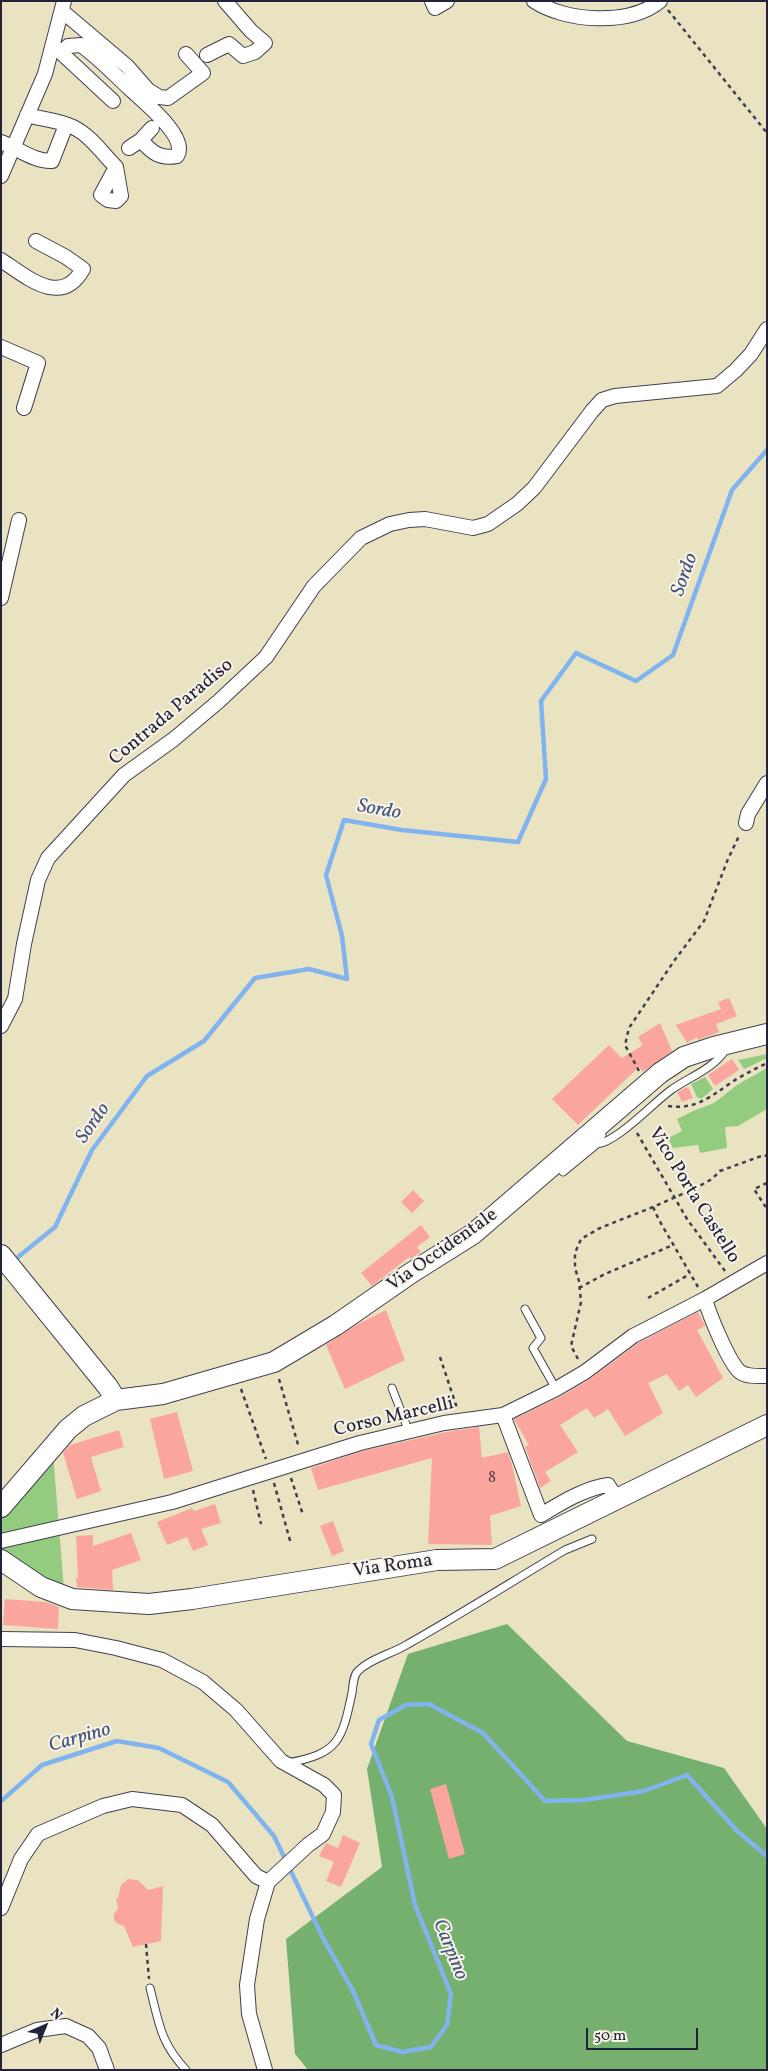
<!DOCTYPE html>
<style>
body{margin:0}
#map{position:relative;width:768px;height:2071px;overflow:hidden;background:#e9e3c2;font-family:Vollkorn,serif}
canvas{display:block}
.frame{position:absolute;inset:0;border:2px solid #22223b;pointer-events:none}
.north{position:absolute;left:20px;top:2001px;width:50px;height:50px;-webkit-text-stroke:4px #f7f3e8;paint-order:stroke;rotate:44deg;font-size:14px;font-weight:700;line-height:20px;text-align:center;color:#22223b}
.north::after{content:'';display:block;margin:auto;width:18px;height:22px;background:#22223b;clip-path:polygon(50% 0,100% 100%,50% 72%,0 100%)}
.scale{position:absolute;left:586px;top:2028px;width:112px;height:22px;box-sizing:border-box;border:2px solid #22223b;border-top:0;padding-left:6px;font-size:15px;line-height:18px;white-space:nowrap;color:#22223b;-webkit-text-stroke:4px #f7f3e8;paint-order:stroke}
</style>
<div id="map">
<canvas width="768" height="2071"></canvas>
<div class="frame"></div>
<div class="north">N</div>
<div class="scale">50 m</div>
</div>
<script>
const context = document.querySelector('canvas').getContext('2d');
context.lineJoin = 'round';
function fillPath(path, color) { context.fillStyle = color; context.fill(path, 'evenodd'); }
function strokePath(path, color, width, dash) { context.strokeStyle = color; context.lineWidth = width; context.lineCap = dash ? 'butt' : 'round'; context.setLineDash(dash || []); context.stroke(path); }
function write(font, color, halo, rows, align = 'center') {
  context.font = font + ' Vollkorn,serif'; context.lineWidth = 4; context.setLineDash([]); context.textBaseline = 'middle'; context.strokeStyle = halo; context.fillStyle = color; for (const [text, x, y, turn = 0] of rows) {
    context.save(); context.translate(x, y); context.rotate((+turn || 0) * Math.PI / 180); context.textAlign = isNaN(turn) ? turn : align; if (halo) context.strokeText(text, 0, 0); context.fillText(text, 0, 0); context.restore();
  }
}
const green = new Path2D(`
 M767 1054V1058L744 1069 738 1060Z
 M767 1068V1109L738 1126 725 1127 727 1148 700 1153 698 1145 673 1148 668 1138 682 1131 677 1119 693 1111 714 1103 737 1085Z
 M705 1077 713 1089 701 1099 697 1097 691 1084Z
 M53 1453 64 1590 1 1554V1514Z`);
const forest = new Path2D(`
 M507 1624 627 1741 724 1768 767 1829V2070H308L295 2054 286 1939 382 1867 367 1769 408 1654Z`);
const stream = new Path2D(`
 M12 1262 55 1227 92 1150 147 1076 204 1041 255 978 309 969 347 979 342 936 326 875 344 820 402 830 518 842 546 779 541 701 576 653 636 681 673 655 732 490 767 450
 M1 1801 42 1765 117 1741 159 1748 228 1782 274 1836 322 1936 353 1991 376 2045 402 2052 431 2047 447 2025 451 1994 415 1905 392 1797 371 1744 379 1720 406 1705 429 1704 483 1733 545 1801 584 1800 644 1791 687 1775 737 1831 767 1856`);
const building = new Path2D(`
 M729 998 737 1016 716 1024 719 1032 698 1040 697 1037 687 1043 676 1025 721 1009 718 1002Z
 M660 1023 672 1051 643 1072 639 1067 578 1125 552 1099 609 1045 622 1058 643 1045 638 1037Z
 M732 1059 739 1070 715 1086 708 1075Z
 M688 1087 693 1098 682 1102 677 1092Z
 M413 1190 424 1201 412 1213 401 1202Z
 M421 1225 430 1237 417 1247 421 1252 410 1259 409 1257 372 1286 361 1273Z
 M386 1310 405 1360 345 1389 326 1345 356 1325Z
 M698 1312 705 1326 697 1330 723 1378 696 1397 688 1385 679 1391 667 1374 648 1383 663 1413 625 1436 608 1409 594 1418 587 1408 560 1425 578 1452 545 1472 551 1481 540 1488 525 1447 528 1445 530 1447 514 1419 560 1397 590 1379 638 1343Z
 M177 1412 193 1471 164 1479 150 1419Z
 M479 1427 482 1458 508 1452 512 1465 521 1506 490 1516 492 1545 428 1544 432 1458 318 1490 311 1468 362 1451 446 1432Z
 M119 1430 124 1447 91 1457 101 1491 77 1499 63 1453 70 1445Z
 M215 1504 221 1523 201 1529 208 1545 193 1551 187 1537 167 1545 157 1522 192 1508 194 1511Z
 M333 1521 344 1551 332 1556 320 1526Z
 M131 1533 141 1560 112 1570 113 1590 77 1587 76 1578H78L76 1536 93 1535V1546Z
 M5 1599 46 1602 59 1607 58 1629 3 1625Z
 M446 1784 465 1854 449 1859 430 1789Z
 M343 1835 360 1843 341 1887 326 1881 334 1862 319 1856 326 1843 338 1848Z
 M128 1879 138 1880 148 1890 163 1886 161 1941 133 1947 124 1926 118 1924 114 1920V1914L118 1908 116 1899 118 1898 121 1885Z`);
const path = new Path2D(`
 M668 10 767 133
 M639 1071 625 1045 629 1028 674 961 704 921 728 859 739 836
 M668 1106C696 1110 710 1097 732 1082 743 1075 755 1069 767 1063
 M637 1133 687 1219 725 1271
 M767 1183 754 1189 767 1209
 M653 1207 659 1220 698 1287
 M579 1288 605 1274 673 1245
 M648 1298 690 1274
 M440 1357 457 1408
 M578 1359 571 1346 581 1302 579 1281 575 1268V1253L581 1239 600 1228 653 1207 696 1188 712 1179 720 1171 764 1155 767 1156
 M279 1379 299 1448
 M241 1389 266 1459
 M291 1478 303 1515
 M274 1483 291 1544
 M253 1490 261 1524
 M146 1944 149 1979`);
const lane = new Path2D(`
 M602 1135 595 1141 597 1144C617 1142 653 1103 671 1090 689 1077 714 1069 726 1049
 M563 1172 597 1144
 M525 1309 541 1338 533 1348 556 1389
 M392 1388 409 1432
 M287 1763C339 1754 342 1740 352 1693 353 1686 353 1676 358 1671 371 1658 392 1654 408 1644 461 1614 513 1581 565 1550L592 1539
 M150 1988C159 2023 160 2042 186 2070`);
const street = new Path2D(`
 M432 1 435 8 447 1
 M534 1C566 22 629 26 660 1
 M62 11 127 66 148 90 159 97 168 98 203 73 186 54
 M55 47 113 101
 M62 53 68 46 81 45C99 58 114 74 130 89 143 101 189 137 177 156 160 159 152 153 141 140L152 128
 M207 55 229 44 243 56 255 52 265 43 251 31 225 1
 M27 115C41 119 59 120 73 127 90 135 103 154 116 167L101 195 108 200 116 201 121 196 116 167
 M1 142C17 148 35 162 52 161L66 125
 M129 148 141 140
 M1 176 45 74 64 1
 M1 260C27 277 61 308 83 269L66 257 36 241
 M1 347 38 363 24 408
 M1 598 19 520
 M746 823 748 814 767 783
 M1 1026 15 999 24 944 38 880 48 858 124 775 174 739 219 701 266 657 314 586 361 538 390 524 409 520 425 519 473 528 488 524 517 504 534 488 592 411 602 400 615 396 717 386 736 370 751 354 767 329
 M705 1299C709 1314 729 1363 740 1372 747 1377 758 1376 767 1376
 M503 1415 541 1515C561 1503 585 1488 608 1485L617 1499
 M1 1541 172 1502 360 1443 444 1423 503 1415 556 1389 585 1372 633 1336 705 1299 767 1263
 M1 1639 75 1640 116 1648 162 1660 203 1682 236 1710 281 1761 324 1785 334 1795 333 1812 323 1834 308 1845 268 1882 257 1919 247 1985 249 2014 265 2070
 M1 1908 21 1859 38 1834 103 1806 132 1799 182 1805 212 1825 256 1876 268 1882
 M1 2045 37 2030 66 2026 88 2036 99 2048 107 2070`);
const secondary = new Path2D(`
 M1 1255 108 1387 116 1400
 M1 1507 68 1429 84 1416 116 1400 163 1394 274 1362 336 1325 411 1273 473 1234 660 1073 684 1057 714 1047 767 1034
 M1 1560 41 1587 72 1599 149 1604 192 1599 437 1560 495 1559 767 1425`);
const numberNames = [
 ["8",492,1479]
];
const streetNames = [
 ["Contrada Paradiso",172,713,-40],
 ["Vico Porta Castello",693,1196,58],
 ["Via Occidentale",443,1251,-35],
 ["Corso Marcelli",394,1418,-13],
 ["Via Roma",393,1567,-8]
];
const waterNames = [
 ["Sordo",686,575,-70],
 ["Sordo",379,811,10],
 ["Sordo",94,1124,-55],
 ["Carpino",80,1739,-16],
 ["Carpino",449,1950,68]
];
fillPath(green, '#93cc7f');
fillPath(forest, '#76b06e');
strokePath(stream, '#81b4ee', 4.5);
fillPath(building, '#faa69e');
strokePath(lane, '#403f4f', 9);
strokePath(street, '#403f4f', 16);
strokePath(secondary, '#403f4f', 22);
strokePath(path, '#403f4f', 2.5, [4, 4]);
strokePath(lane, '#fff', 7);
strokePath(street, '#fff', 14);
strokePath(secondary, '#fff', 20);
write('16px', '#584354', null, numberNames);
write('19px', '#22223b', '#f7f3e8', streetNames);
write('italic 20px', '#43557a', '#f7f3e8', waterNames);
</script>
